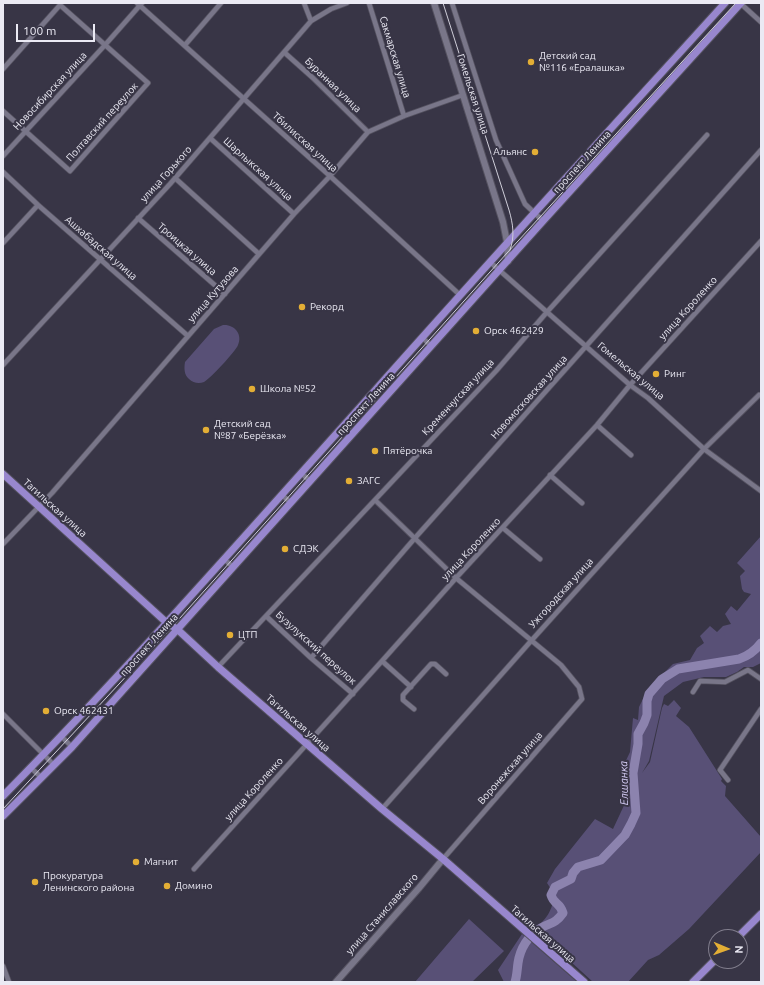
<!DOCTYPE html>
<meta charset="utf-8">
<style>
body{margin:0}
#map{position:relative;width:764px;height:985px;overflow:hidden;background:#383546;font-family:Ubuntu,sans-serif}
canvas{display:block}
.frame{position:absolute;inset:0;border:4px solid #ebeaf4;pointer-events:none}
.north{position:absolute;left:708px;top:929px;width:40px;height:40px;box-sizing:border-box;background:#383546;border:1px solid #807d8c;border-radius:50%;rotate:92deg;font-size:11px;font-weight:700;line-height:16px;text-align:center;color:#ebeaf4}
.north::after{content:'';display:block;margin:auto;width:14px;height:18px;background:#e3ae35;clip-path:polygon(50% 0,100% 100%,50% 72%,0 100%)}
.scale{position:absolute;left:16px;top:24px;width:79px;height:18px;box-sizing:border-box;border:2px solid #ebeaf4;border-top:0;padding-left:5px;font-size:12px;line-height:14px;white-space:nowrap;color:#ebeaf4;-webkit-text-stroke:3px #383546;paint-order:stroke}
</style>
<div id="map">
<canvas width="764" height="985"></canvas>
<div class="frame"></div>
<div class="north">N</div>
<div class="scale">100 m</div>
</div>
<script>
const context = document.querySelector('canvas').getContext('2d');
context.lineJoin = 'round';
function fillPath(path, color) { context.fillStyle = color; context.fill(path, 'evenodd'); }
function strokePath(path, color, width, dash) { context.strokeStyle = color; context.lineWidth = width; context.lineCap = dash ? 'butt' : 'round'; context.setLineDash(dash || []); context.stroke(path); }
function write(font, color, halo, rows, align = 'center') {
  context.font = font + ' Ubuntu,sans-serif'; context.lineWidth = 4; context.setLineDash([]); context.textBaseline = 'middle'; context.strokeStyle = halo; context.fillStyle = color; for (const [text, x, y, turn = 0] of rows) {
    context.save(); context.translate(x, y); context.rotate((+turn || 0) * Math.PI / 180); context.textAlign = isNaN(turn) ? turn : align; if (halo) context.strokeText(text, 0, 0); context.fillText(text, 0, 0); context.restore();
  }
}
const green = new Path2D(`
 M223 325C234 324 243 334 238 345 236 351 209 380 204 382 199 384 193 383 189 379 184 375 184 368 185 362L214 329Z
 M761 536V663L753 667H744L737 672 726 677H704L683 682 664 696 649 761 642 773 650 762 662 708 664 704 668 706 674 700 681 708 676 716 689 727 722 779 721 781 726 786 725 796 761 837V852L689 929 659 955 648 960 628 982H593L535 929C548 917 551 912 555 895L547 883 555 869 595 819 613 829 627 799 622 769 630 752 633 718 638 720 639 707 648 689 673 664 690 660 697 648 704 643 700 636 710 626 717 632 723 626 731 624 725 614 731 606 737 611 751 594 744 592 742 589 740 576 745 571 737 563Z
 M469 919 504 951 472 982H415Z
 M522 934 577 982H504L498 970Z`);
const river = new Path2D(`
 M515 982C517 976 517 970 518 963 520 949 528 935 541 928 552 922 555 924 563 913 560 902 554 905 551 895L555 887 571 879 573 873 578 867 601 860 625 835 631 824 636 813 633 773 638 744V734L644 723 647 715V701L649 694 662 679 678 669 739 659C748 656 755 651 761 643`);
const street = new Path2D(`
 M137 3 330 176 460 295
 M304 3 311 21
 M369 3 404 116
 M452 3 496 140 525 204 543 221
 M740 3 761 22
 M185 45 221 3
 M285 53 313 78 368 132
 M3 69 60 5 148 83 70 171 3 111
 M210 138 294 214
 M3 156 105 45 142 3
 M3 172 38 205 188 336
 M175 178 259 254
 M138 218 225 294
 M3 243 38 205
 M490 262 630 385 648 398 704 449 761 491
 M422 337 431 346
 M3 365 170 184 311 21 331 9 347 3
 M597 425 631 455
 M301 473 310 481
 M550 475 582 503
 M282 495 291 503
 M375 500 456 578 561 665 579 687 582 699 443 859
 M503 528 540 559
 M3 544 52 493 294 214 330 176 368 132 404 116 463 95
 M224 559 233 567
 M266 616 311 658 353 694
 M311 658 415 538 761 150
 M382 661 411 687
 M218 667 496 371 547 312 707 135
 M693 692 700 681 725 682 748 670 761 679
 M414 709 403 700V695L431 664H435L446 674
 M3 714 54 765
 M61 736 72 747
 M31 768 42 778
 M728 780 720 770 761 709
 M382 809 531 641 704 449 759 395
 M194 869 382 661 456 578 597 425 630 385 761 241
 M3 966 9 982`);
const secondary = new Path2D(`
 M434 3 503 222 507 242 508 261
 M336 982 419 888 443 859`);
const primary = new Path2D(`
 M3 474 167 623 177 629 218 667 382 809 443 859 584 982
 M3 796C130 667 250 530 371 395 488 263 607 133 725 3
 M3 816 72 747 543 221 741 3
 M738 937 761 914
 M693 982 716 959`);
const tram = new Path2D(`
 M443 3 509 210C513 224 515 236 510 250
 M3 809 171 628 507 253 736 3`);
const markers = [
 [531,62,4,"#e3ae35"],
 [535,152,4,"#e3ae35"],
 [302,307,4,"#e3ae35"],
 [476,331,4,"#e3ae35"],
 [656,374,4,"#e3ae35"],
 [252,389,4,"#e3ae35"],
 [206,430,4,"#e3ae35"],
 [375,451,4,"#e3ae35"],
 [349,481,4,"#e3ae35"],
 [285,549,4,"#e3ae35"],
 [230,635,4,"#e3ae35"],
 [46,711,4,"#e3ae35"],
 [136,862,4,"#e3ae35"],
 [35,882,4,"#e3ae35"],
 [167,886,4,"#e3ae35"]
];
const poiNames = [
 ["Детский сад",539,56],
 ["№116 «Ералашка»",539,68],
 ["Альянс",527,152,"right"],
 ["Рекорд",310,307],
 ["Орск 462429",484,331],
 ["Ринг",664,374],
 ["Школа №52",260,389],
 ["Детский сад",214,424],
 ["№87 «Берёзка»",214,436],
 ["Пятёрочка",383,451],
 ["ЗАГС",357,481],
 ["СДЭК",293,549],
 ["ЦТП",238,635],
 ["Орск 462431",54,711],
 ["Магнит",144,862],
 ["Прокуратура",43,876],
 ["Ленинского района",43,888],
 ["Домино",175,886]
];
const streetNames = [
 ["Сакмарская улица",395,57,73],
 ["Буранная улица",333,85,44],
 ["Новосибирская улица",50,91,-47],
 ["Гомельская улица",473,94,72],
 ["Полтавский переулок",102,122,-48],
 ["Тбилисская улица",305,142,42],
 ["проспект Ленина",582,162,-48],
 ["Шарлыкская улица",258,169,42],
 ["улица Горького",166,174,-48],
 ["Ашхабадская улица",101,248,41],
 ["Троицкая улица",187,249,41],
 ["улица Кутузова",213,294,-49],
 ["улица Короленко",688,308,-48],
 ["Гомельская улица",631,371,40],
 ["Кременчугская улица",458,397,-47],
 ["Новомосковская улица",529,397,-48],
 ["проспект Ленина",366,404,-48],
 ["Тагильская улица",55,508,42],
 ["улица Короленко",471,549,-47],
 ["Ужгородская улица",561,593,-48],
 ["проспект Ленина",149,645,-48],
 ["Бузулукский переулок",316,648,42],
 ["Тагильская улица",298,723,41],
 ["Воронежская улица",510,768,-49],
 ["улица Короленко",254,789,-48],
 ["улица Станиславского",382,914,-49],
 ["Тагильская улица",543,934,41]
];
const waterNames = [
 ["Елшанка",624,783,-91]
];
fillPath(green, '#585076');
strokePath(river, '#8c83ae', 9);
strokePath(street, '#555260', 6);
strokePath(secondary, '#555260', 8);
strokePath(primary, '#555260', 9);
strokePath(street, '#797689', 4.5);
strokePath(secondary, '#797689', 6);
strokePath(primary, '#9887ce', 7);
strokePath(tram, '#cfced9', 1);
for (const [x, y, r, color] of markers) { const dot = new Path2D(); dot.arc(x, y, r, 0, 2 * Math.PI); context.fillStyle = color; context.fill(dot); strokePath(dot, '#383546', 1.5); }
write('10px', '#ebeaf4', '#383546', poiNames, 'left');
write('10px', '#ebeaf4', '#383546', streetNames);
write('italic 11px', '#d5cdf6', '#383546', waterNames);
</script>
